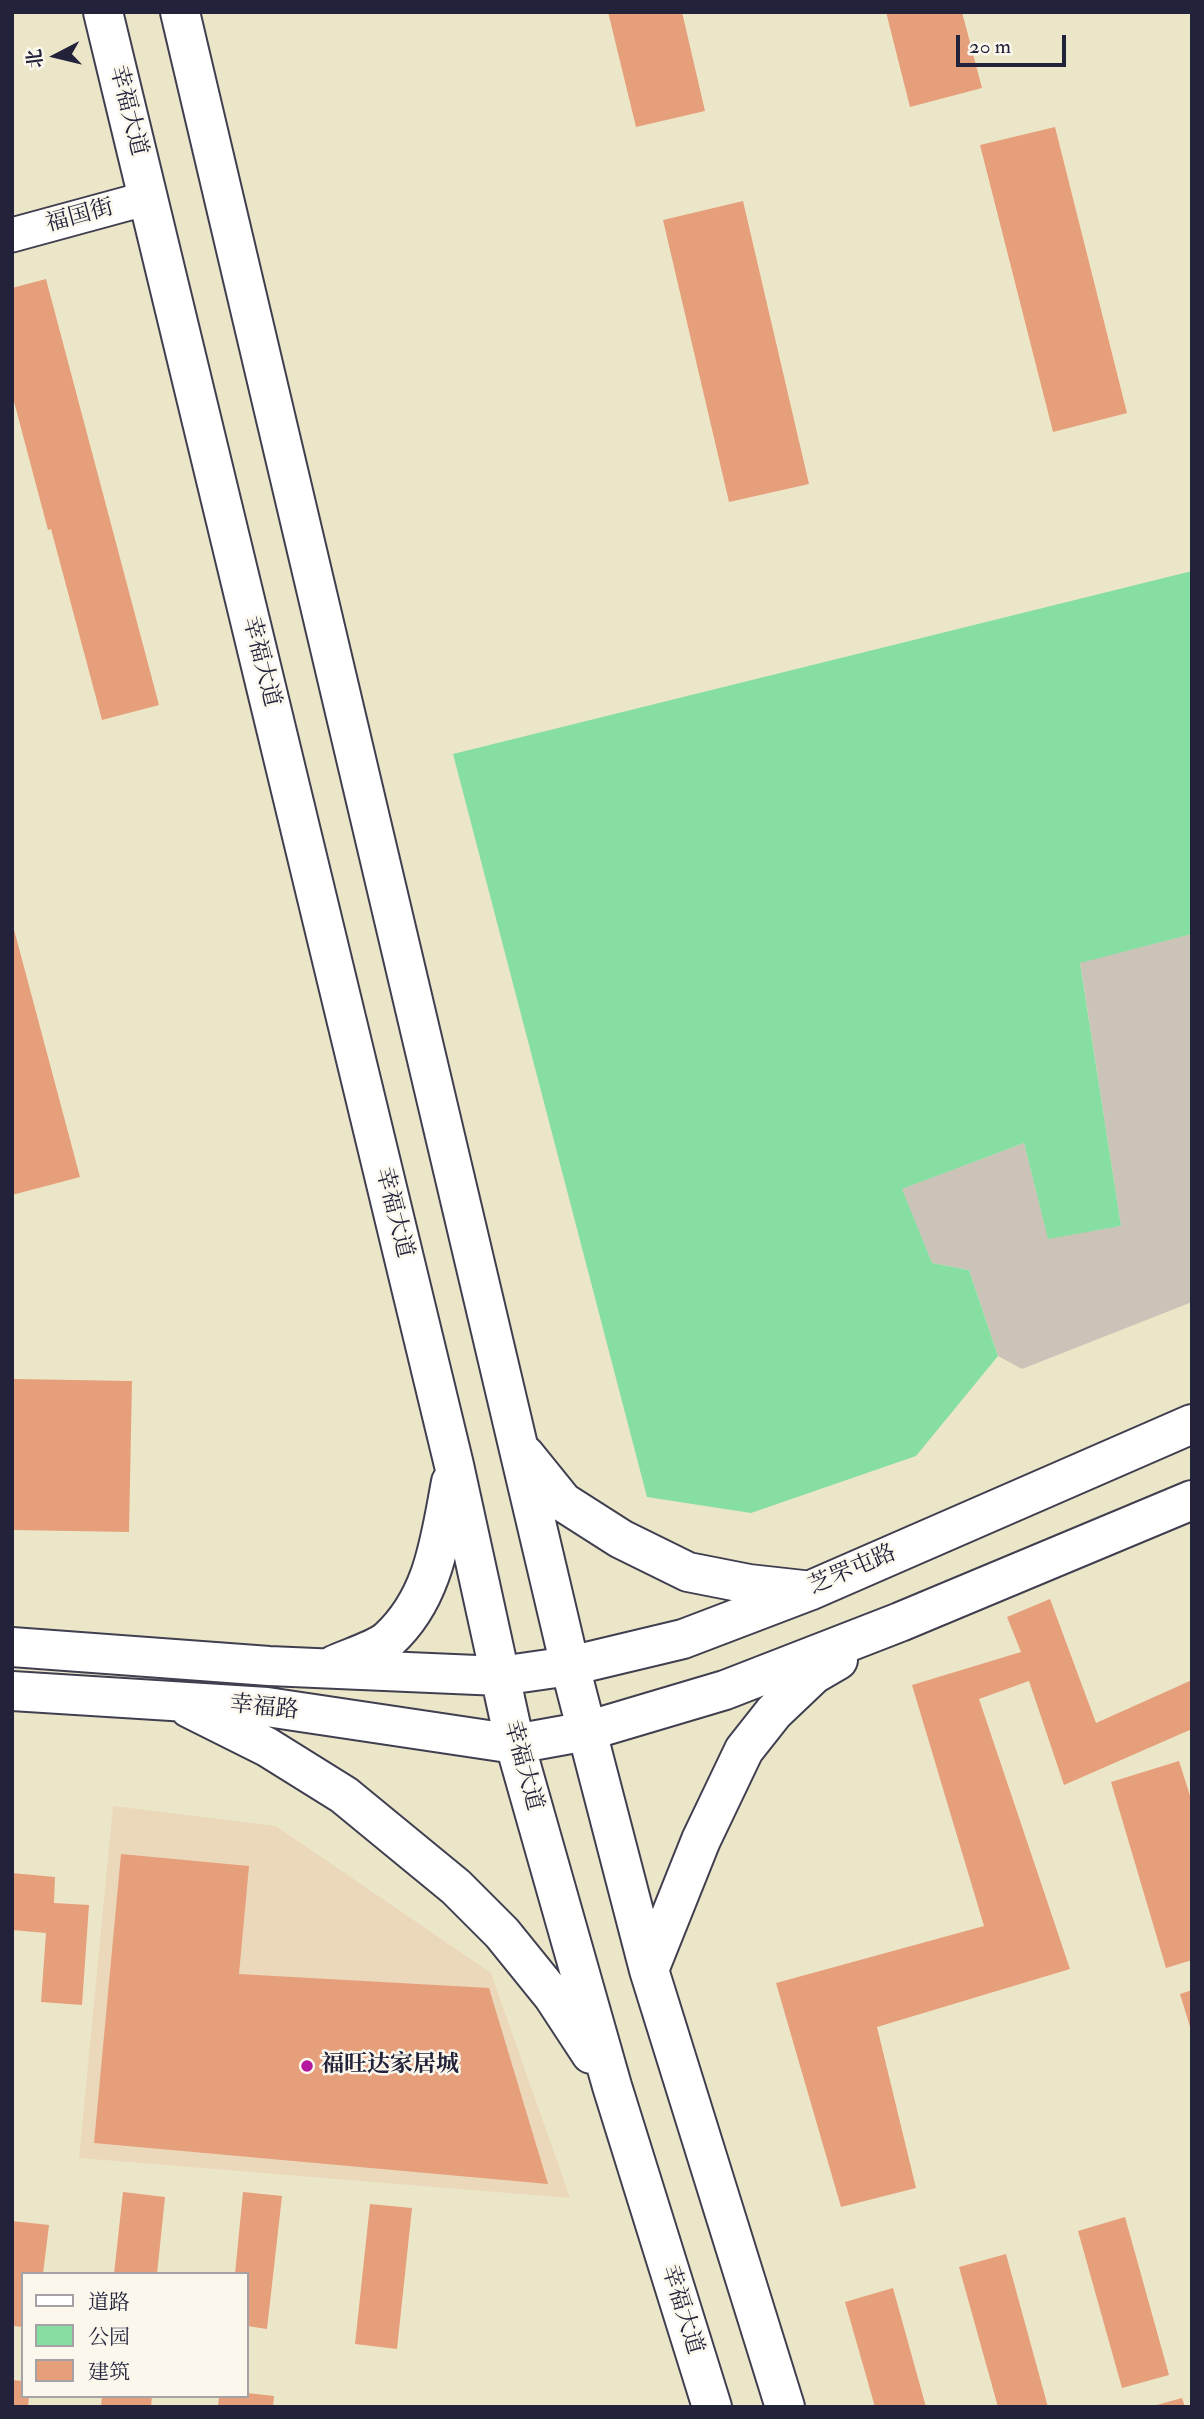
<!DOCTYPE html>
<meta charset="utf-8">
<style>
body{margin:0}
#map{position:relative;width:1204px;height:2419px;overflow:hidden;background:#ece6c8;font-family:"IM FELL Double Pica","Noto Serif SC",serif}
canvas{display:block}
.frame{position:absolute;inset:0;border:14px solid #22223b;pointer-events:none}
.legend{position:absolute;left:21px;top:2272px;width:228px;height:126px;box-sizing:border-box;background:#fbf7ec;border:2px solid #a4a2a5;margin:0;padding:9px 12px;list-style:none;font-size:21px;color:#22223b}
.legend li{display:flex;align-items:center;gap:14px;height:35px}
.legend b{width:35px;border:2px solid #a4a2a5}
.north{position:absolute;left:21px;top:21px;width:70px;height:70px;-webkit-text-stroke:5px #fbf7ec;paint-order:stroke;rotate:263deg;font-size:19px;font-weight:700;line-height:28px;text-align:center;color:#22223b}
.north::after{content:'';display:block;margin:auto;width:24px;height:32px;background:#22223b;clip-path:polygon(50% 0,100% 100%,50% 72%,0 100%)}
.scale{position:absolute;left:956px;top:35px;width:110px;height:32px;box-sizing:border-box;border:4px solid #22223b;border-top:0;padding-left:9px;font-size:21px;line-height:24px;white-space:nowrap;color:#22223b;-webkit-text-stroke:5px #fbf7ec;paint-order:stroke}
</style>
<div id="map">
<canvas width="1204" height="2419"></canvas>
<div class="frame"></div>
<ul class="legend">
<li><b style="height:9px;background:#fff"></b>道路</li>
<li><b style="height:19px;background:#87dea2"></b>公园</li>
<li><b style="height:19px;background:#e69f7b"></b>建筑</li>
</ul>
<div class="north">北</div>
<div class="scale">20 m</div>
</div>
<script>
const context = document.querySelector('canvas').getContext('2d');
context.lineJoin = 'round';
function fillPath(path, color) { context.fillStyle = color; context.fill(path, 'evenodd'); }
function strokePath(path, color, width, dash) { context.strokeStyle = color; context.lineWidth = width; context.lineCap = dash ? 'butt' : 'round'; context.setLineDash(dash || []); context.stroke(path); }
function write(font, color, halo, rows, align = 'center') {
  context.font = font + ' "IM FELL Double Pica","Noto Serif SC",serif'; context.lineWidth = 5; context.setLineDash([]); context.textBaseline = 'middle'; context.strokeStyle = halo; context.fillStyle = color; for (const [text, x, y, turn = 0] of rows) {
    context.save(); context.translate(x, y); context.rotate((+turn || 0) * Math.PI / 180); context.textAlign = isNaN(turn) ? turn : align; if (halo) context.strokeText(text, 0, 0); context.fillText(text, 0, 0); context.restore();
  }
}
const built = new Path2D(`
 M113 1806 276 1826 491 1973 570 2198 79 2158Z`);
const industrial = new Path2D(`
 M1192 934V1302L1022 1369 998 1356 969 1270 932 1263 901 1189 1024 1143 1048 1238 1121 1226 1080 962Z`);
const green = new Path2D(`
 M1192 571V934L1080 963 1121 1226 1048 1239 1024 1143 902 1189 932 1263 969 1270 998 1356 916 1456 751 1513 647 1497 453 754Z`);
const building = new Path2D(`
 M608 12H682L705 111 636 127Z
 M886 12H962L982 88 910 107Z
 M1055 127 1127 413 1053 432 980 145Z
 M743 201 809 484 729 502 663 220Z
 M46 279 159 705 102 720 51 529 48 530 12 394V288Z
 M12 922 80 1177 12 1195Z
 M14 1379 132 1381 129 1532 12 1530Z
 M1050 1599 1096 1723 1192 1680V1729L1064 1785 1029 1681 979 1699 1070 1969 877 2027 916 2188 841 2207 776 1983 984 1926 912 1685 1021 1652 1007 1617Z
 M1179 1761 1192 1802V1960L1166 1968 1111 1782Z
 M121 1854 249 1866 239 1974 489 1988 548 2184 94 2143Z
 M12 1873 55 1877 54 1903 89 1905 82 2005 41 2002 46 1933 12 1930Z
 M1192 1990V2030H1191L1180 1994Z
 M123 2192 165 2197 157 2274H114Z
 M243 2192 282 2196 267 2329 247 2326V2274H235Z
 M370 2204 412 2208 397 2349 355 2344Z
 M1125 2217 1169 2375 1122 2388 1078 2231Z
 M12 2221 49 2225 43 2274H23V2327L12 2326Z
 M1006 2254 1048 2407H998L959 2267Z
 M893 2288 926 2407H875L845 2302Z
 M12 2380 23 2381V2396H29L28 2407H12Z
 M247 2393 274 2396 273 2407H218L219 2396H247Z
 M102 2396H152L151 2407H101Z
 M1182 2398 1185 2407H1153V2406Z`);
const minor = new Path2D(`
 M12 235 148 198`);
const secondary = new Path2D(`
 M103 12 454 1465 515 1744 612 2086 712 2407
 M180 12 570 1666 649 1970 785 2407
 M525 1455 563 1502 621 1539 688 1572 749 1584 803 1590
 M12 1647 269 1666 500 1676 570 1666 683 1639 809 1591 1192 1424
 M334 1665C349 1658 376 1650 388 1640 434 1598 440 1540 451 1482
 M12 1691 267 1707 515 1744 587 1731 725 1690 900 1622 1192 1500
 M189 1708 267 1747 344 1795 456 1887 502 1933 553 1996 591 2054
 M649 1970 701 1840 744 1750 774 1712 814 1674 838 1660`);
const markers = [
 [307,2066,7,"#b5179e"]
];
const streetNames = [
 ["幸福大道",127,111,76],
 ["福国街",80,217,-15],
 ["幸福大道",260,662,76],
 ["幸福大道",393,1213,76],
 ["芝罘屯路",853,1571,-23],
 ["幸福路",264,1709,6],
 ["幸福大道",522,1766,75],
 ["幸福大道",681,2310,73]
];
const poiNames = [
 ["福旺达家居城",321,2066]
];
fillPath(built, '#ebd8ba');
fillPath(industrial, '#cbc3b8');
fillPath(green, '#87dea2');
fillPath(building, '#e69f7b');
strokePath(minor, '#403f50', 37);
strokePath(secondary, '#403f50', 42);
strokePath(minor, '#fff', 33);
strokePath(secondary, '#fff', 38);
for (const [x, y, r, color] of markers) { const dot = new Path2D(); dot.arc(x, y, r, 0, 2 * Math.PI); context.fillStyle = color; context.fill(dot); strokePath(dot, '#fbf7ec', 2.5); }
write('23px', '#22223b', '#fbf7ec', streetNames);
write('bold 23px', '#22223b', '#fbf7ec', poiNames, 'left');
</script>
